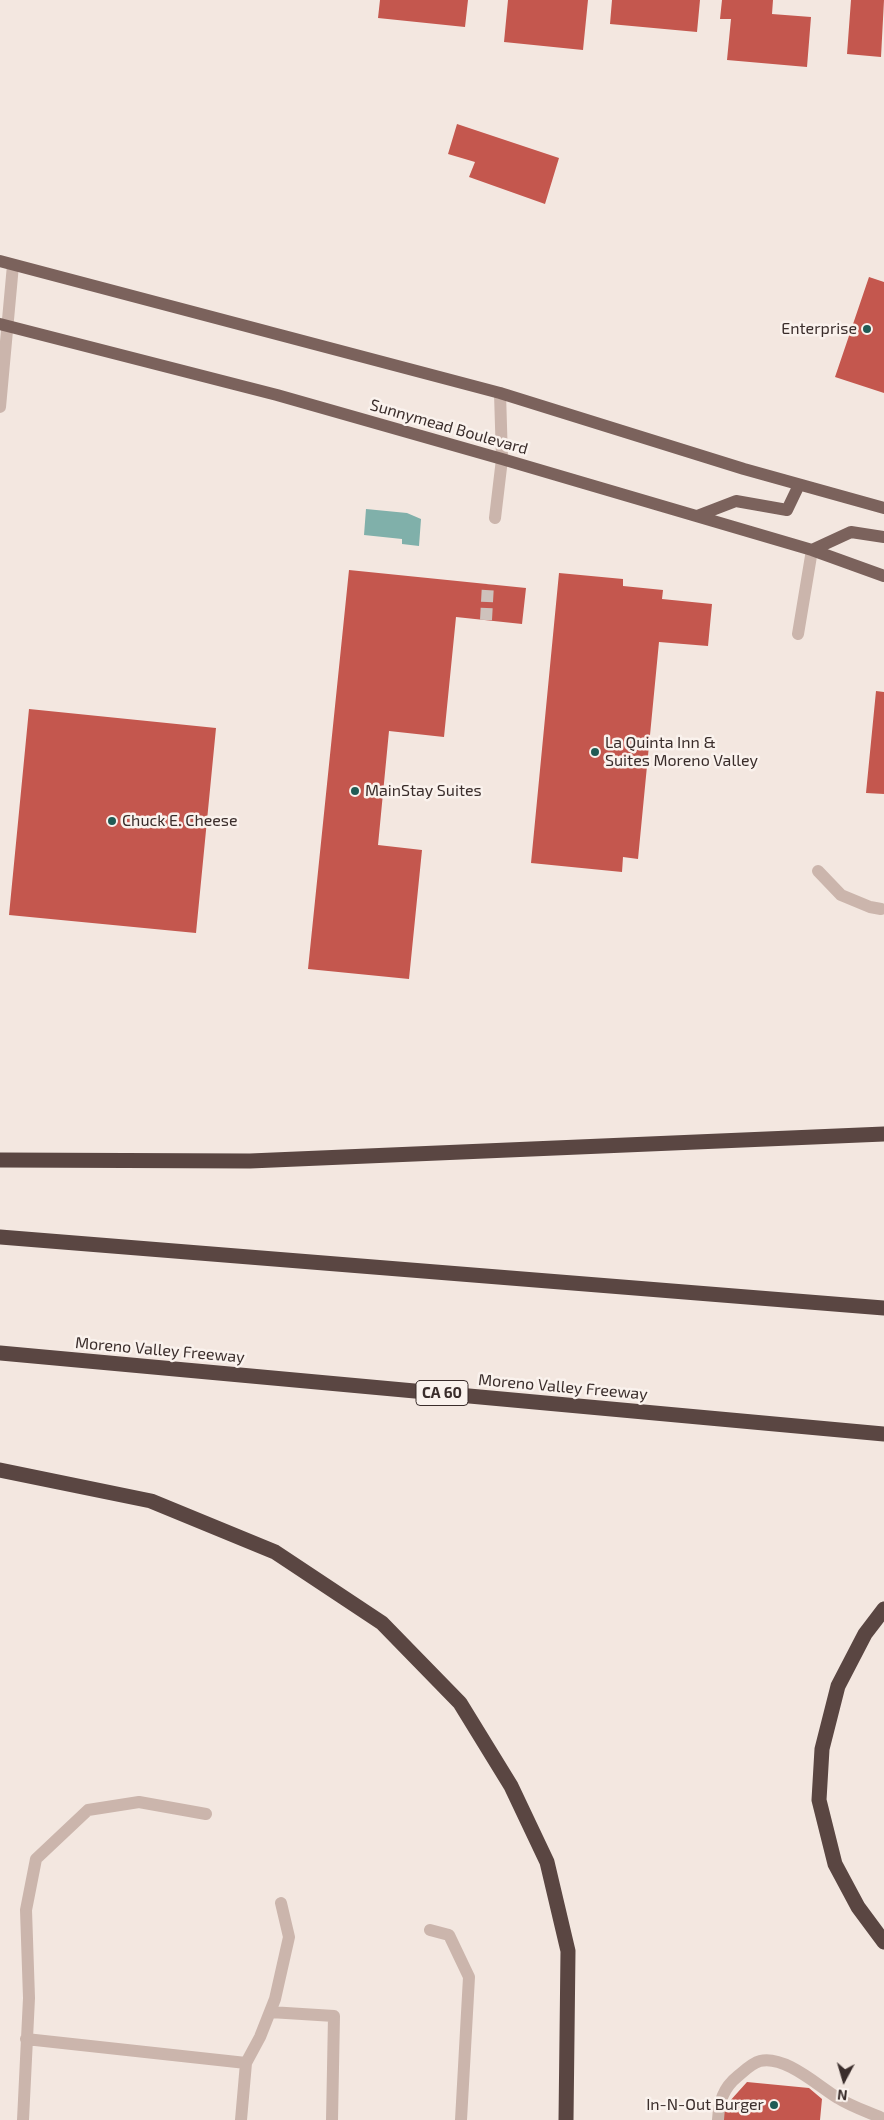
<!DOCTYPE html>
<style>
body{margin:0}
#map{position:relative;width:884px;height:2120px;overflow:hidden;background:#f3e7e0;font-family:"Exo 2",sans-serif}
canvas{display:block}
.north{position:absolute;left:819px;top:2055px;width:50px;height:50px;-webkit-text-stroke:4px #faf2ed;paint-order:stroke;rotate:186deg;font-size:14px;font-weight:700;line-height:20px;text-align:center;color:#3a2d2b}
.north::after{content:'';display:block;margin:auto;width:18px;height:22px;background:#3a2d2b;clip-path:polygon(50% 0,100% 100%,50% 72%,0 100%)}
</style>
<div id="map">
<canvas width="884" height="2120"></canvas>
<div class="north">N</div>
</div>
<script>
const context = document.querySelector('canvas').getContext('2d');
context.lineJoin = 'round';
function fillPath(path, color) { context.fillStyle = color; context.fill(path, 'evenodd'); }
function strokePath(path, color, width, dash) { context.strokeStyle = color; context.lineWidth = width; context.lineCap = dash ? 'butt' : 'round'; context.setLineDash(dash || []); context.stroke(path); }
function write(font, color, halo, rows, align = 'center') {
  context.font = font + ' "Exo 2",sans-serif'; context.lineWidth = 5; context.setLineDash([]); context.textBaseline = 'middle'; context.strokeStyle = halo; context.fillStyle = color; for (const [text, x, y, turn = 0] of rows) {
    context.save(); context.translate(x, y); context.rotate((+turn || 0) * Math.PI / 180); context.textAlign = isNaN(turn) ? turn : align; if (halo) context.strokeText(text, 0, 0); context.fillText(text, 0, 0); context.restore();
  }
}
const water = new Path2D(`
 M366 509 407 513 421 519 419 546 402 544V539L364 535Z`);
const building = new Path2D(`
 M380 0H468L465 27 378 18Z
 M508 0H588L583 50 504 42Z
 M612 0H700L697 32 610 24Z
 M722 0H773L772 14 811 17 807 67 727 60 731 19H720Z
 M851 0H884L881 57 847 54Z
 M457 124 559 158 545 204 469 177 475 162 448 154Z
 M869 277 884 282V393L835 377Z
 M349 570 526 588 522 624 456 617 444 737 389 731 378 845 422 850 409 979 308 969Z
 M559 573 623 579V586L663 590 662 599 712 604 708 646 659 642 638 859 623 857 622 872 531 863Z
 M876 691 884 692V794L866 793Z
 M29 709 216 728 196 933 9 915Z
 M747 2082 809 2088 822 2099 820 2120H720V2112Z`);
const minorTunnel = new Path2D(`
 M486 620 488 584`);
const minor = new Path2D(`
 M0 407 13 265
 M495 518 502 459 500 393
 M798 634 812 550
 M818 871 841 895 870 907 881 909
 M430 1930 449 1935 469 1977 461 2120
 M270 2012 334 2016 332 2120
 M26 2039 246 2063
 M23 2120 29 1998 26 1910 36 1859 88 1810 139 1802 206 1814
 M241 2120 246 2063 260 2037 275 1999 289 1937 281 1903
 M718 2120C719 2102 723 2088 738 2076 744 2071 752 2063 760 2061 785 2055 818 2086 838 2098 852 2107 869 2112 884 2119`);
const major = new Path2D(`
 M0 261 500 393 744 469 884 508
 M0 324 277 395 502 459 812 550 884 576
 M697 516 736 501 787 510 799 485
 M812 550 851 532 884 537`);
const highway = new Path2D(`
 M0 1160 250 1161 884 1134
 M0 1237 884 1308
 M0 1353 884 1434
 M0 1470 151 1501 275 1552 382 1623 460 1703 511 1786 547 1862 568 1951 566 2120
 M884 1609 865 1634 838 1686 822 1749 819 1800 835 1864 858 1907 884 1942`);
const markers = [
 [867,329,5,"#205b55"],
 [595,752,5,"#205b55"],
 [355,791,5,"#205b55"],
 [112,821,5,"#205b55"],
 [774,2105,5,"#205b55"]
];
const shields = [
 [442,1393,52]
];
const shieldNames = [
 ["CA 60",442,1393]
];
const poiNames = [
 ["Enterprise",857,329,"right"],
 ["La Quinta Inn &",605,743],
 ["Suites Moreno Valley",605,761],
 ["MainStay Suites",365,791],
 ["Chuck E. Cheese",122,821],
 ["In-N-Out Burger",764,2105,"right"]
];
const streetNames = [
 ["Sunnymead Boulevard",449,427,16],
 ["Moreno Valley Freeway",160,1350,5],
 ["Moreno Valley Freeway",563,1387,5]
];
fillPath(water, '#80b0aa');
fillPath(building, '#c4574e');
strokePath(minorTunnel, '#cec2bc', 12, [12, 6]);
strokePath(minor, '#cbb5ac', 12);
strokePath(major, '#7b625c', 12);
strokePath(highway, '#5a4642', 15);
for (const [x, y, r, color] of markers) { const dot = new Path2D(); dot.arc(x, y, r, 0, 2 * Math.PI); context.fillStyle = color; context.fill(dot); strokePath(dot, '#faf2ed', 2); }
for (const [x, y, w] of shields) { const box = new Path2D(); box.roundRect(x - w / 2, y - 12.5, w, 25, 4); context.fillStyle = '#faf2ed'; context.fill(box); strokePath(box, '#3a2d2b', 1); }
write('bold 15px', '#3a2d2b', null, shieldNames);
write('16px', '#3a2d2b', '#faf2ed', poiNames, 'left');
write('16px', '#3a2d2b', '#faf2ed', streetNames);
</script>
